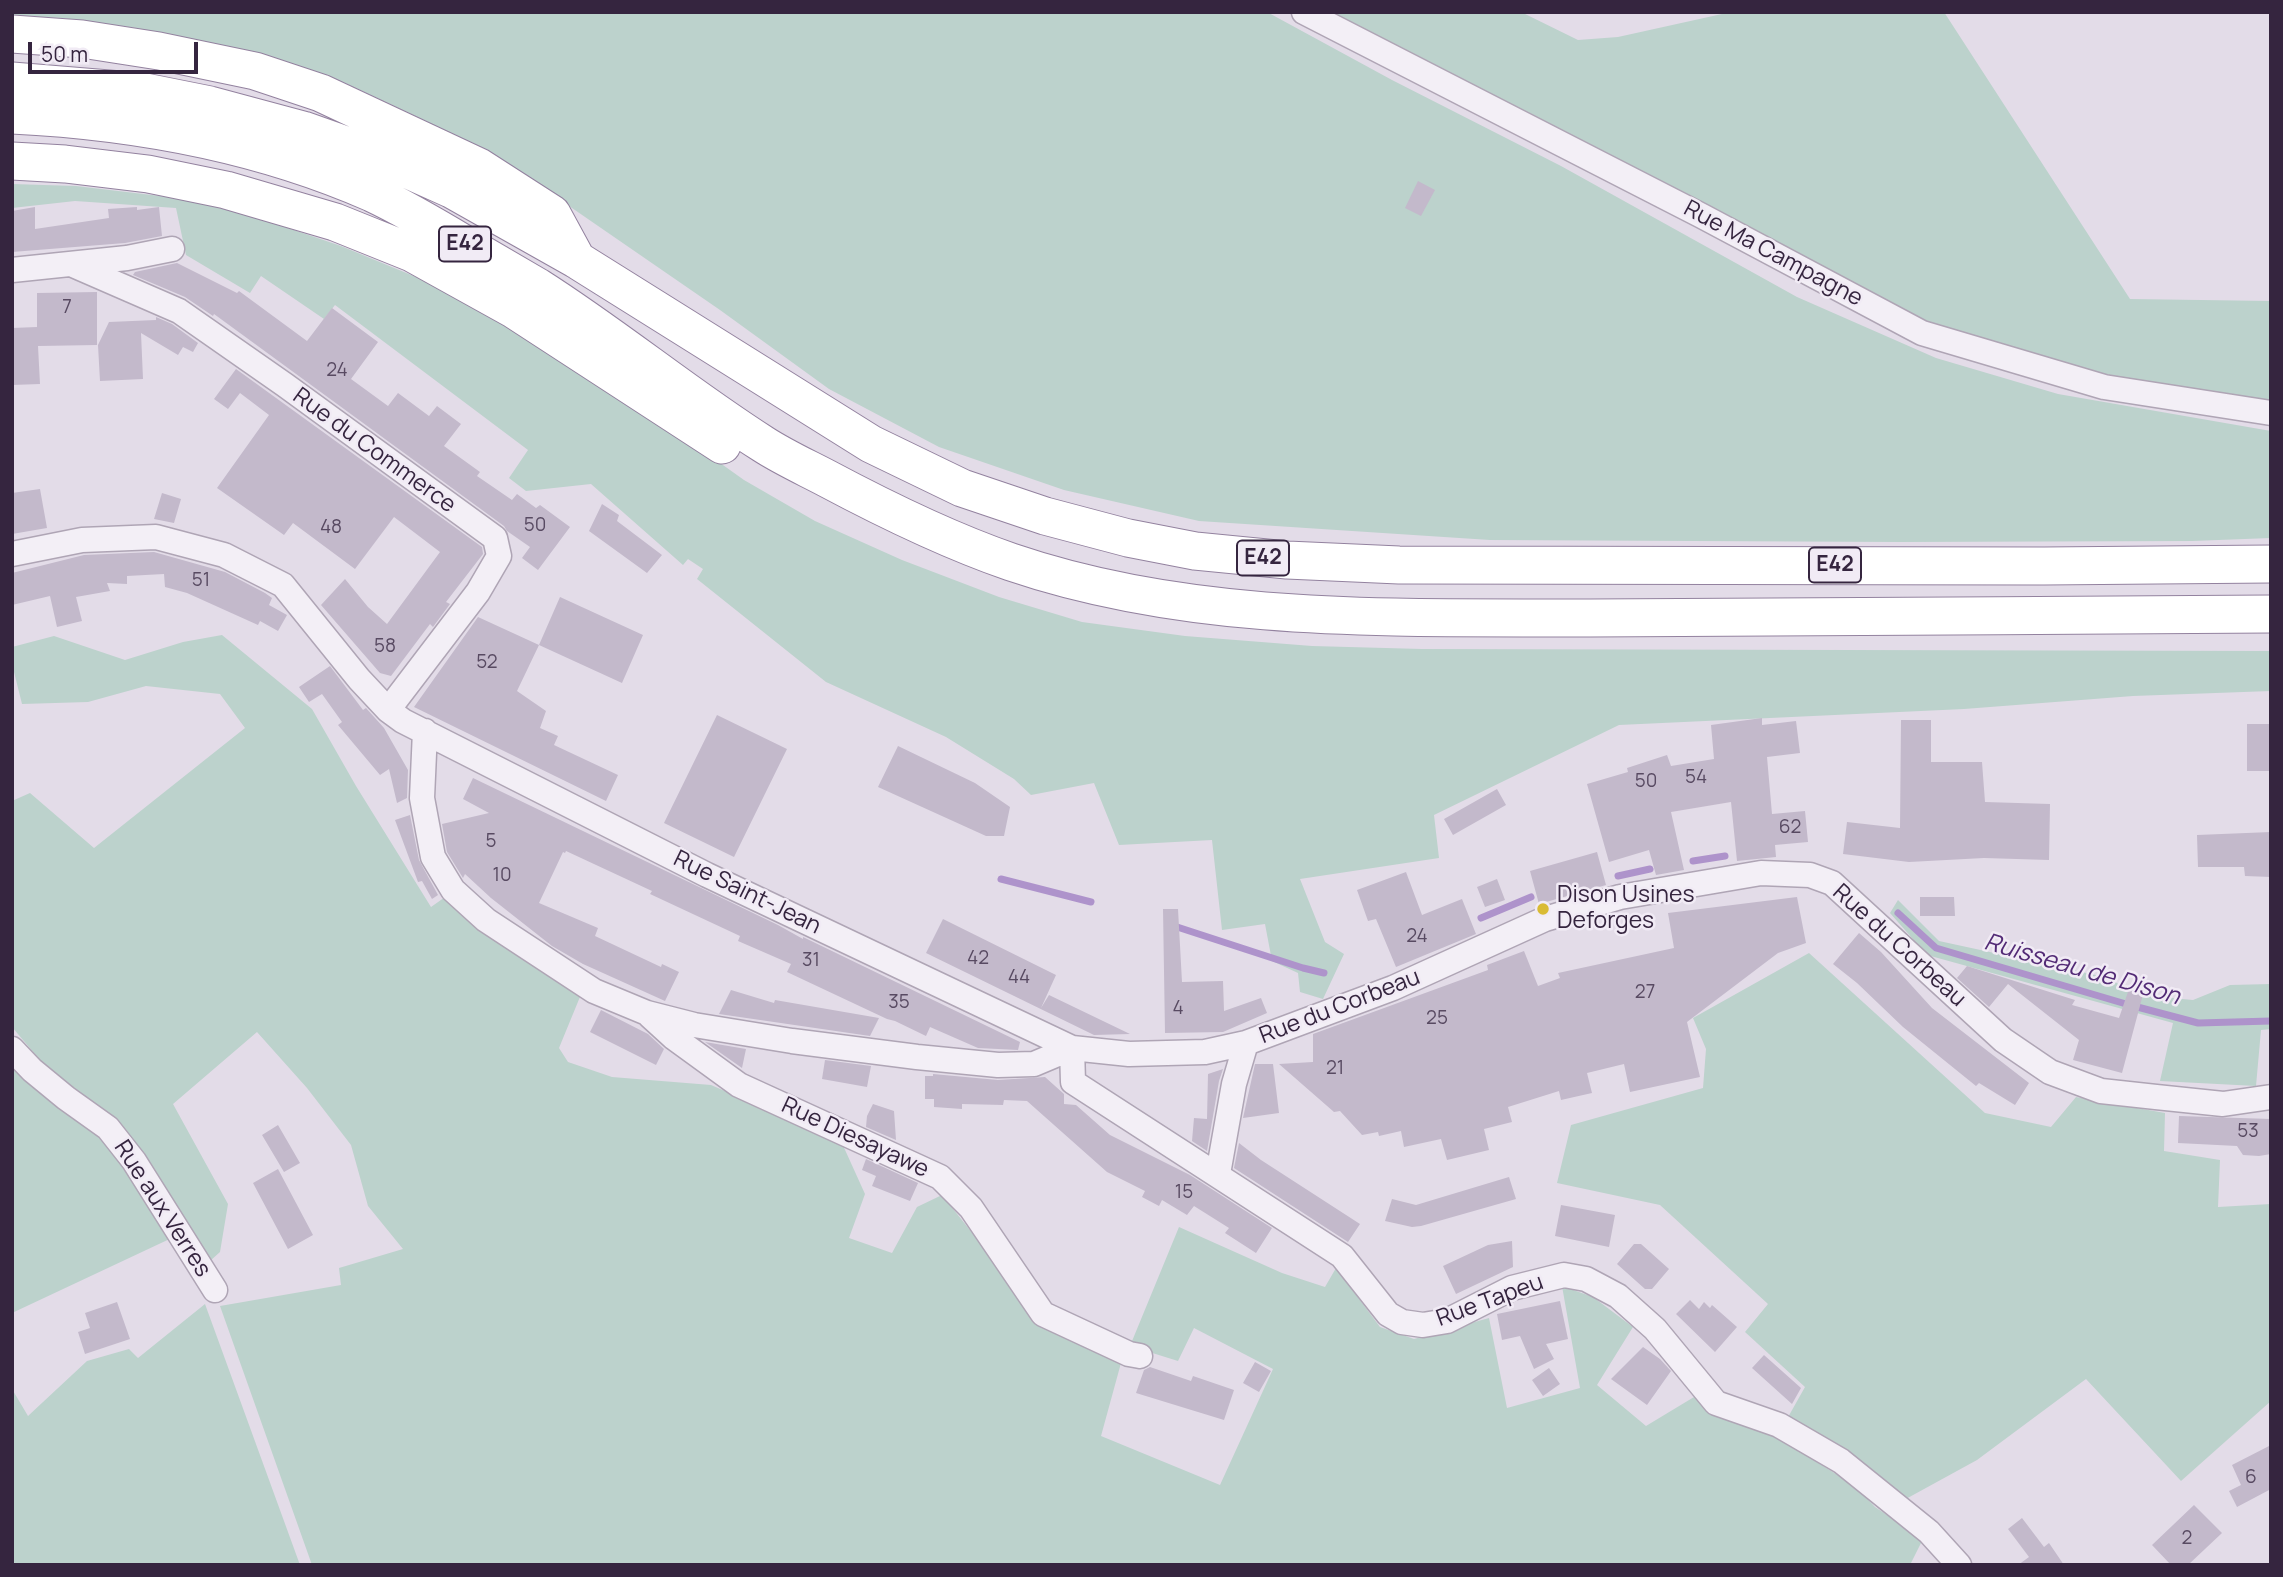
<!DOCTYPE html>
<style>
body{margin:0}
#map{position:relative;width:2283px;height:1577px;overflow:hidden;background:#e3dce8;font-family:Manrope,sans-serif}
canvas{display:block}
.frame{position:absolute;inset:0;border:14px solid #35253f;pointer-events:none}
.scale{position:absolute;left:28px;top:42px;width:170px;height:32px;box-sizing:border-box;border:4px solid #35253f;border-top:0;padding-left:9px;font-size:21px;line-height:24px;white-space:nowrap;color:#35253f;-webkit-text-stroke:5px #f1ebf5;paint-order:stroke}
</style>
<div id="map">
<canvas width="2283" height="1577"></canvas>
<div class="frame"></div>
<div class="scale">50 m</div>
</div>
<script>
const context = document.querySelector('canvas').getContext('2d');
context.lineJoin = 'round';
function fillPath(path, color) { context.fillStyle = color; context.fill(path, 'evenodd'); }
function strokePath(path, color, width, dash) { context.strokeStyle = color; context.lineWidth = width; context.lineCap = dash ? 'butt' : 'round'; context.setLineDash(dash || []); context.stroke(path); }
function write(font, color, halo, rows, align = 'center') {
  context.font = font + ' Manrope,sans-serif'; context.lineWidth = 5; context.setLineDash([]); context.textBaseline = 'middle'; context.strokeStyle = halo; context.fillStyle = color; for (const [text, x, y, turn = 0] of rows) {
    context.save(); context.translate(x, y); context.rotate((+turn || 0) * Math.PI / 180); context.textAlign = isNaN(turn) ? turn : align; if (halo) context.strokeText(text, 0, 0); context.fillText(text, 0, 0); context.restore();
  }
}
const green = new Path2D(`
 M12 12H1267L1392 80 1561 166 1797 297 1936 358 2058 394 2271 431V538L2192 541 1900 542 1490 540 1199 521 1064 490 939 447 829 389 720 310 527 177 430 123 345 83 252 52 136 28 61 18 12 16Z
 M1330 12H1521L1578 40 1618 37 1731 12H1944L2130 299 2271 301V407L2089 378 1910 317 1587 152 1364 29Z
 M12 184 76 186 177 198 241 212 341 246 450 291 633 401 744 480 815 521 902 560 999 597 1082 622 1185 636 1312 646 1422 649 2271 651V691L2133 696 1964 709 1619 725 1434 815 1439 858 1300 879 1325 942 1344 954 1323 999 1300 992 1298 973 1272 961 1265 924 1222 930 1212 840 1119 845 1094 783 1031 795 1014 779 946 737 826 682 697 579 703 569 688 559 683 565 591 484 526 491 509 478 528 450 335 305 324 319 261 276 250 293 186 255 176 208 75 201 12 208Z
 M222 635 312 709 356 786 431 907 448 895 582 992 559 1048 568 1062 612 1077 711 1085 841 1141 865 1194 849 1238 892 1253 917 1207 942 1195 1024 1298 1121 1363 1101 1436 1220 1485 1273 1369 1194 1328 1178 1361 1130 1346 1179 1227 1282 1273 1325 1287 1336 1268 1380 1327 1414 1339 1489 1318 1507 1408 1580 1388 1562 1286 1593 1297 1633 1327 1597 1385 1646 1426 1699 1394 1777 1437 1855 1486 1875 1507 1923 1539 1910 1565H312L220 1306 341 1285 339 1268 403 1249 368 1206 351 1145 307 1088 257 1032 173 1104 228 1204 220 1252 210 1261 12 1027V801L30 793 94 848 245 728 220 694 146 686 88 702 22 704 12 664V647L54 636 125 660 183 642Z
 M1898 900 1939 941 2105 977 2140 995 2193 1000 2230 985 2271 984V1029L2261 1030 2256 1086 2160 1081 2173 1023 1927 955 1890 913Z
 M1809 953 1985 1113 2051 1127 2076 1097 2165 1113 2164 1151 2220 1160 2218 1207 2271 1204V1401L2181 1481 2086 1379 1977 1460 1904 1500 1787 1419 1805 1387 1745 1332 1768 1304 1660 1205 1557 1183 1571 1125 1703 1088 1706 1049 1693 1018Z
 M12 1059 105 1140 176 1236 12 1313Z
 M205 1304 300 1565H12V1389L28 1416 87 1361 129 1349 138 1358Z`);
const stream = new Path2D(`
 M1693 861 1725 856
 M1618 876 1650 869
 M1001 879 1091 902
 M1898 913 1936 948 2126 1004 2198 1023 2271 1021
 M1481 918 1531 897
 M1171 925 1303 968 1324 973`);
const building = new Path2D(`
 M1418 181 1435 190 1421 216 1405 208Z
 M35 207V229L109 218 108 209 137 207V210L159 207 162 236 125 243 12 252V211Z
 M177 263 237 293 239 291 307 341 332 308 378 342 351 379 388 406 398 393 429 416 437 406 461 424 444 446 480 472 477 476 512 500 517 494 536 508 540 505 570 527 538 570 522 558 530 547 507 531 504 526 214 314 213 316 185 297 133 275 135 272Z
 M97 292V345L38 346 40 384 12 385V328L37 327V293Z
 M156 317 172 324 198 343 193 352 183 347 178 355 141 333 143 379 100 381 98 345 109 322 156 320Z
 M236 369 482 547 483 554 446 602 450 604 433 627 430 624 391 676 380 673 321 605 345 579 368 607 387 624 440 552 394 517 355 569 293 523 284 535 217 488 269 415 240 393 228 409 214 399Z
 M40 489 47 528 12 534V493Z
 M162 493 181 499 174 523 154 519Z
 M602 504 619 515 617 521 662 555 647 573 589 531Z
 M154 552 225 572 265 593 272 598 269 605 287 615 278 631 260 621 258 625 187 593 165 587 164 574 127 576V584L107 583 110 591 76 597 82 621 57 627 50 596 12 605V573L84 555Z
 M560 597 643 635 622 683 539 645Z
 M478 617 539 645 517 691 546 711 540 728 558 736 554 745 618 775 606 801 414 707Z
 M330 666 363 710 366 708 384 728 408 770 407 798 397 803 389 769 380 775 338 725 342 722 322 694 309 702 299 687Z
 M717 715 787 749 734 857 664 823Z
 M1762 718V725L1796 721 1800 753 1767 757 1772 814 1805 811 1808 842 1775 845 1776 857 1737 861 1731 802 1671 812 1684 870 1656 875 1649 850 1609 862 1587 784 1628 772 1627 768 1667 755 1671 766 1714 759 1711 725Z
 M1901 720H1931V762H1982L1985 802 2050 804 2049 860 1984 858 1909 862 1843 854 1847 822 1900 828Z
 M2247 724H2271V771H2247Z
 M898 746 975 783 1010 807 1004 836H986L878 787Z
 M473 778 778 925 803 939V937L1020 1042 1018 1050 978 1048 930 1027 926 1036 895 1021 887 1019 787 972 791 964 738 941 740 936 650 894 652 891 566 851 565 853 563 852 539 903 598 928 595 936 661 967 662 964 679 972 665 1001 583 964 552 946 491 898 465 874 463 878 447 852 442 824 489 813 463 799Z
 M1497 789 1506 805 1453 835 1444 819Z
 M410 815 419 860 438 895 432 899 422 881 418 882 395 820Z
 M2271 832V877L2245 876 2244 867H2198L2197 835Z
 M1597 852 1606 885 1539 904 1530 871Z
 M1406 872 1422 915 1462 899 1476 934 1396 967 1376 919 1368 921 1357 890Z
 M1497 879 1505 900 1485 907 1477 887Z
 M1797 897 1806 943 1778 953 1687 1022 1700 1077 1630 1092 1624 1064 1587 1073 1592 1093 1561 1100 1559 1091 1508 1107 1512 1122 1484 1129 1489 1150 1447 1160 1441 1139 1404 1147 1401 1131 1379 1136 1378 1132 1362 1135 1340 1111 1334 1112 1279 1064 1313 1062V1034L1488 970 1487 965 1524 951 1538 986 1560 978 1558 973 1674 948 1668 913Z
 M1920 897H1954L1955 916H1920Z
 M1163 909H1178L1182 982 1223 981 1224 1011 1261 998 1267 1013 1223 1032 1165 1033Z
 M943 919 1056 975 1041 1008 1049 995 1130 1034 1094 1035 926 953Z
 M1859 933 1881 952 1932 1008 2029 1083 2015 1105 1979 1083 1976 1086 1903 1027 1857 983 1833 964Z
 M1967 966 2075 1000 2072 1005 2119 1018 2131 983 2145 987 2122 1073 2073 1060 2079 1040 2008 984 1989 1007 1957 978Z
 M731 990 774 1003 775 1000 879 1018 870 1036 719 1014Z
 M601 1010 648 1034 664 1049 656 1065 590 1032Z
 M705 1042 746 1049 742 1068Z
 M825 1060 871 1066 867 1087 822 1079Z
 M1255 1064H1273L1279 1113 1243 1118Z
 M1223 1069 1219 1081 1207 1151 1192 1141 1194 1118 1207 1119 1208 1074Z
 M933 1074 998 1080 1045 1077 1064 1094V1104L1076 1105 1110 1135 1190 1175 1272 1228 1256 1253 1225 1233 1229 1228 1194 1206 1187 1215 1162 1200 1159 1206 1142 1197 1145 1191 1107 1172 1027 1101 1004 1100 1003 1105 962 1104V1109L934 1107V1099H925V1076H933Z
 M873 1104 894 1111 896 1140 866 1127 867 1116Z
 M2179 1116 2271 1119V1154L2259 1156 2243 1155 2237 1146 2178 1143Z
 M278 1125 300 1163 284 1172 262 1135Z
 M1239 1143 1261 1160 1360 1224 1348 1242 1234 1168Z
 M866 1159 918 1183 910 1201 872 1186 876 1176 862 1170Z
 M278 1169 313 1235 288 1249 253 1183Z
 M1509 1177 1516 1199 1421 1226 1412 1227 1385 1221 1392 1199 1416 1205Z
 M1561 1205 1615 1215 1609 1247 1555 1236Z
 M1512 1241 1513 1267 1456 1294 1443 1266 1488 1245Z
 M1634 1244H1641L1669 1269 1652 1289H1645L1617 1264Z
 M1690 1300 1699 1309 1704 1302 1710 1308 1712 1305 1737 1327 1715 1352 1676 1314Z
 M1560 1301 1568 1339 1546 1344 1554 1359 1534 1369 1520 1336 1502 1340 1497 1314Z
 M117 1302 130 1339 85 1354 78 1332 90 1328 85 1313Z
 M1643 1347 1660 1359 1671 1371 1647 1405 1611 1379Z
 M1764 1355 1801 1388 1792 1404 1752 1368Z
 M1255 1362 1271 1371 1259 1392 1243 1383Z
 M1150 1367 1191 1381 1193 1376 1234 1390 1224 1420 1136 1393 1144 1370Z
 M1549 1368 1560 1384 1543 1396 1532 1380Z
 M2271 1445V1489L2237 1507 2229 1491 2241 1485 2232 1465Z
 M2194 1505 2222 1533 2188 1565H2171L2152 1545Z
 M2022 1518 2044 1547 2049 1543 2064 1565H2018L2029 1557 2008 1529Z`);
const minor = new Path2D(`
 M1304 12 1702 216 1922 333 2104 387 2271 413
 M71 264 179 311 285 385 495 538 499 556 478 592 388 710
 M12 270 127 258 172 249
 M12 554 82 540 156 537 224 555 283 585 359 679 388 710 403 721 707 875 1072 1048 1129 1054 1205 1052 1246 1043 1393 988 1545 919 1620 897 1761 873 1810 875 1832 883 2003 1040 2050 1072 2101 1091 2156 1097 2223 1104 2271 1097
 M425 731 422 798 433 857 453 890 486 920 594 991 647 1013 694 1025 792 1041 917 1057 998 1065 1034 1064 1072 1048
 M650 1016 673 1037 739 1085 940 1177 971 1208 1043 1314 1129 1354 1140 1356
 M1072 1048 1073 1082 1342 1256 1388 1314 1402 1322 1423 1325 1447 1321 1512 1288 1564 1275 1586 1279 1618 1296 1655 1329 1716 1403 1779 1425 1841 1461 1929 1532 1959 1565
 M12 1049 32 1070 66 1098 108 1128 134 1161 215 1290
 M1218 1174 1234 1084 1246 1043`);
const highway = new Path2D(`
 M12 34 82 39 159 51 255 71 321 93 479 167 552 214 577 260
 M12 81 145 92 210 105 303 130 382 158 451 189 577 260 871 444 962 488 1045 516 1128 538 1195 551 1287 560 1399 565 2044 566 2271 564
 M12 115C135 121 258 143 372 193 404 208 436 227 466 245 490 259 514 273 538 287 615 336 686 395 763 444 783 457 805 467 826 478 886 510 947 540 1011 562 1196 625 1397 617 1590 618 1817 618 2044 615 2271 614
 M12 161 65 164 148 174 226 190 335 222 412 253 513 309 722 445`);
const markers = [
 [1543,909,7,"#d9bb34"]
];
const numberNames = [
 ["7",67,308],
 ["24",337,371],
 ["50",535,526],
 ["48",331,528],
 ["51",201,581],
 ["58",385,647],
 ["52",487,663],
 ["54",1696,778],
 ["50",1646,782],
 ["62",1790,828],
 ["5",491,842],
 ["10",502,876],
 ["24",1417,937],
 ["42",978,959],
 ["31",811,961],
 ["44",1019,978],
 ["27",1645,993],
 ["35",899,1003],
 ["4",1178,1009],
 ["25",1437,1019],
 ["21",1335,1069],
 ["53",2248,1132],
 ["15",1184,1193],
 ["6",2251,1478],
 ["2",2187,1539]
];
const shields = [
 [465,244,52],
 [1263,558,52],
 [1835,565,52]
];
const shieldNames = [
 ["E42",465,244],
 ["E42",1263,558],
 ["E42",1835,565]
];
const streetNames = [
 ["Rue Ma Campagne",1773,254,28],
 ["Rue du Commerce",374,451,36],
 ["Rue Saint-Jean",747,893,26],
 ["Rue du Corbeau",1899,946,42],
 ["Rue du Corbeau",1340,1007,-21],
 ["Rue Diesayawe",855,1138,25],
 ["Rue aux Verres",162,1209,57],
 ["Rue Tapeu",1490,1301,-20]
];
const poiNames = [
 ["Dison Usines",1557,896],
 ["Deforges",1557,922]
];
const waterNames = [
 ["Ruisseau de Dison",2082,970,16]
];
fillPath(green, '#bcd2cc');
strokePath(stream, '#ae93cb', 7);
fillPath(building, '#c3b9cb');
strokePath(minor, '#afa5b5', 27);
strokePath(highway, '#93829f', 39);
strokePath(minor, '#f3eff6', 24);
strokePath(highway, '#fff', 37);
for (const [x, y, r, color] of markers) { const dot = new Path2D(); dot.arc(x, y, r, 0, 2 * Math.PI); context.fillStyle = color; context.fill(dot); strokePath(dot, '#f1ebf5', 2.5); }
write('19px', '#584a62', null, numberNames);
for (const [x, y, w] of shields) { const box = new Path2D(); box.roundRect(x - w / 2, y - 17.5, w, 35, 5); context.fillStyle = '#f1ebf5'; context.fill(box); strokePath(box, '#35253f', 2); }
write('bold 21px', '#35253f', null, shieldNames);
write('23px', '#35253f', '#f1ebf5', streetNames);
write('23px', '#35253f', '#f1ebf5', poiNames, 'left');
write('italic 24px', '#532b76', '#f1ebf5', waterNames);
</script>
